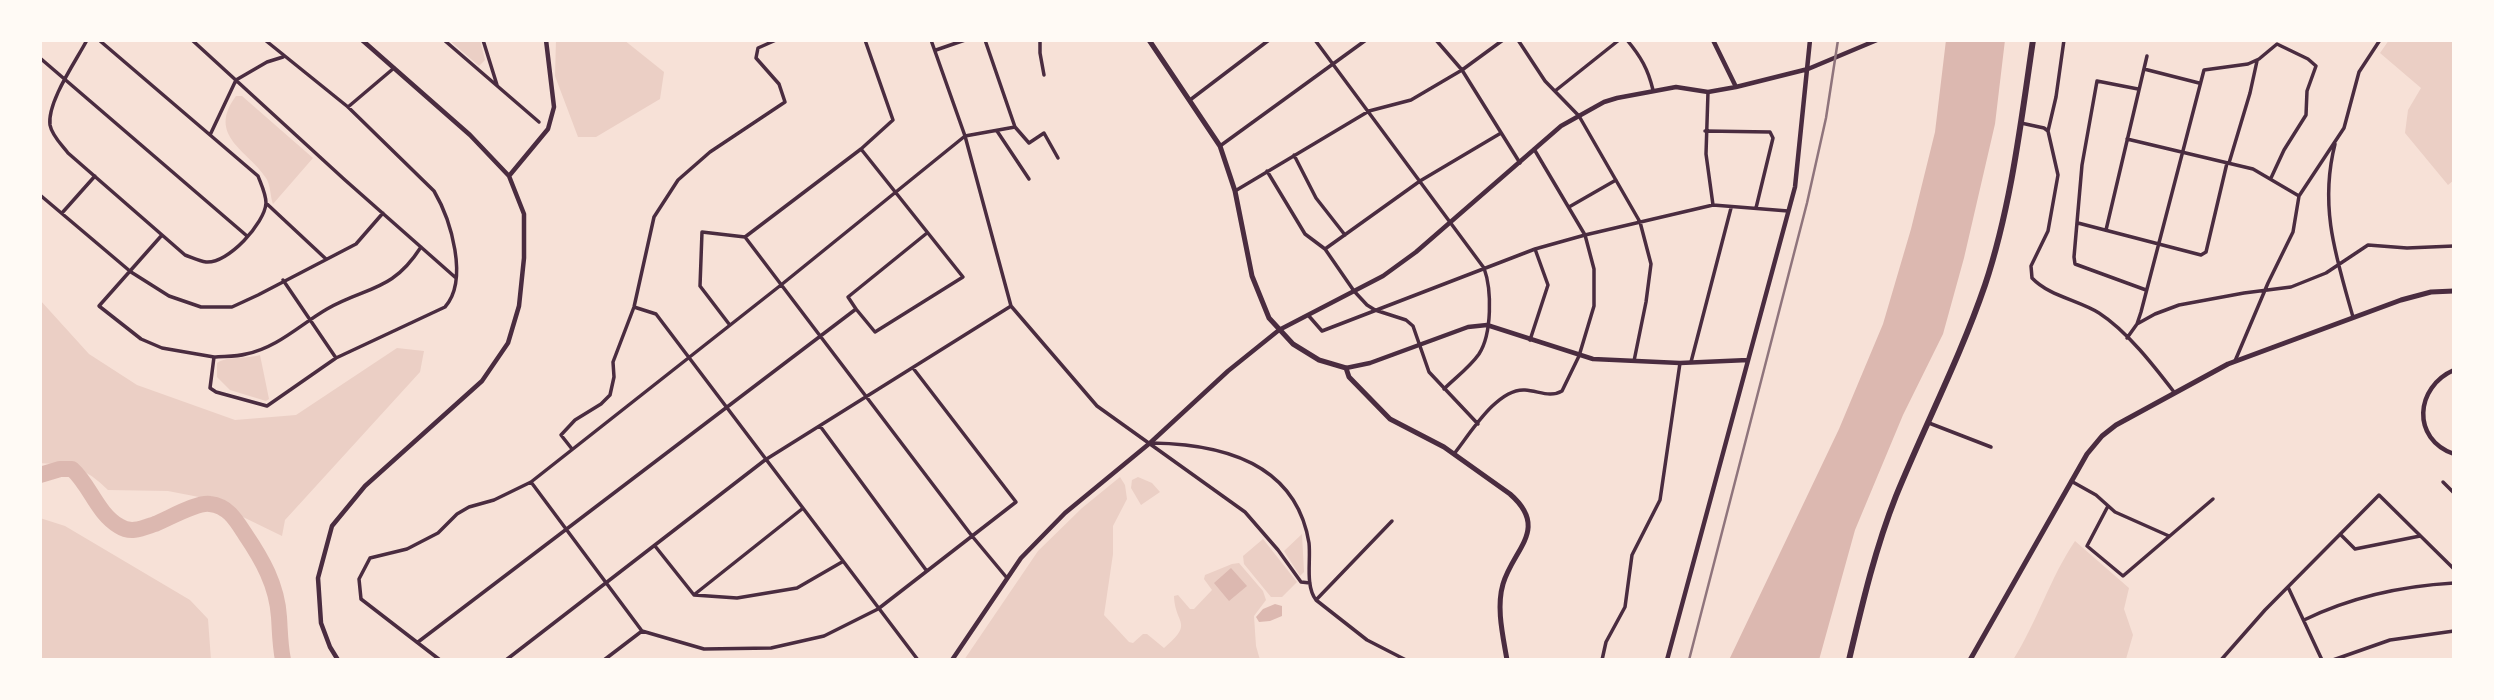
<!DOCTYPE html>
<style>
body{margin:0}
#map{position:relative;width:2494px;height:700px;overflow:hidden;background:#f7e1d7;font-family:"Asap Condensed",sans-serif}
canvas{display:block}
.frame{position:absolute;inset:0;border:42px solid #fffaf5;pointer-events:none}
</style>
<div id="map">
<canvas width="2494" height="700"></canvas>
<div class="frame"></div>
</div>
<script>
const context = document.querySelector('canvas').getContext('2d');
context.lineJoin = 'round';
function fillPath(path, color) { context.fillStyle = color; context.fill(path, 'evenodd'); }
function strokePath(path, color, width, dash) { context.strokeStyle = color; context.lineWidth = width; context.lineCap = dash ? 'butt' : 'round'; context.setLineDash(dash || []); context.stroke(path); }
const green = new Path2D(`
 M449 40H480L485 60 479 66Z
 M556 40H624L664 72 660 99 596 137H578L555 76Z
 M2389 40H2454V180L2448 185 2405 133 2408 110 2421 88 2380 53Z
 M236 96H242L313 158 273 204C270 196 271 186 266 178 249 151 206 136 236 96Z
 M40 300 89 354 137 385 235 420 296 415 397 348 424 351 420 372 285 520 282 536 204 498 168 491 108 490C85 467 71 465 40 463Z
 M260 355 269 399 266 401 230 390 217 377V363C227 356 247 359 260 355Z
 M1120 477 1125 485 1127 499 1113 526V554L1104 615 1129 642 1133 643 1143 634H1147L1164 648C1195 622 1175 625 1174 596L1178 595 1190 609H1194L1212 590 1204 579 1205 575 1232 564 1239 563 1263 591 1266 600 1254 616 1256 646 1260 660H964L1038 551 1082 508Z
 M1138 477 1152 483 1160 492 1141 505 1131 488 1132 480Z
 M40 518 65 526 190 600 208 619 211 660H40Z
 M1302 534 1304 572 1300 576 1284 551Z
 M1263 539 1297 582 1282 597H1271L1244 564 1243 556Z
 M2075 541 2129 588 2124 609 2133 635 2126 659 2013 660C2037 622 2050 578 2075 541Z`);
const water = new Path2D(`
 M1946 40H2005L1995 124 1964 258 1943 334 1903 415 1855 530 1819 660H1729L1839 429 1883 324 1911 229 1935 132Z
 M1231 568 1247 586 1229 601 1214 583Z
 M1275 604 1282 606V616L1270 621 1259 622 1256 617 1263 609Z`);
const river = new Path2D(`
 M40 475 60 469H72C90 485 97 513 119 526 131 534 143 528 155 524 170 518 197 502 210 504 228 506 236 520 245 534 262 559 277 585 279 617 280 632 280 645 283 660`);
const minor = new Path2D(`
 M87 40C76 61 47 102 50 125 52 136 62 145 68 153L185 255C191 257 199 261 206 262 228 264 265 223 266 203 266 194 261 184 258 176L99 40
 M192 40 345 180 456 278
 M444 40 539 122
 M483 40 497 85
 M931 40 965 136 1011 306 1097 406 1245 512 1278 550 1301 582 1310 583
 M1040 40V53L1044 75
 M1315 40 1484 268C1492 290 1492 334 1479 354 1470 367 1455 378 1444 389
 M1436 40 1462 70 1520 163
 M1518 40 1545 81 1579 116 1640 222 1651 264 1646 302 1634 361
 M1627 40C1641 57 1648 69 1653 90
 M936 50 965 40
 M40 58 247 236
 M2144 69 2199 83
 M2138 89 2097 81 2082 165 2074 257 2075 264 2146 290
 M1555 91 1619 40
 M1708 92 1706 154 1713 205
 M1190 100 1269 40
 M348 107 394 68
 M2021 123 2044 128 2048 131 2058 175 2048 231 2031 266 2032 278C2049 296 2078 300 2099 313 2127 331 2154 366 2174 392
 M1015 127 1029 143 1044 133 1058 158
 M997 131 1029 179
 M1705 131 1770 132 1773 138 1756 208
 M2048 131 2056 97 2064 40
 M210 135 236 80 267 62 283 57
 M2127 139 2253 169 2299 196
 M2335 144C2319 207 2336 257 2353 317
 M1220 146 1366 40
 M1294 155 1316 198 1345 235
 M2229 163 2250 93 2257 61
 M1267 171 1305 234 1325 249 1354 291 1367 305 1375 310 1406 320 1413 326 1429 372 1478 424
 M1235 191 1369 111 1411 100 1462 70 1503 40
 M40 195 131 272 169 296 201 307H232L258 295 356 244 383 213
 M266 203 326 259
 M1569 207 1616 180
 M62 213 95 176
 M2078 223 2201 255 2206 252 2227 163
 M2106 230 2147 56
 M162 235 99 306 141 339 162 348 214 357 210 388 216 392 267 406 336 358 445 307C469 280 451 220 434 191L348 107 265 40
 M745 237 972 536 1007 578
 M1325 249 1420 181 1501 133
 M283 280 336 358
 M634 307 656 314 918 660
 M856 309 848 297 927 233
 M1308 315 1322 331 1535 249 1585 235 1713 205 1788 211
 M729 324 700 286 702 232 745 237 861 149 893 120 865 40
 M2137 324 2155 314 2179 305 2244 293 2291 287 2326 273 2368 245 2407 248 2454 246
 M2127 338 2137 324 2141 312 2204 70 2248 64 2259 59 2277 44 2308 59 2316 66 2307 91 2306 115 2284 150 2271 178
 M1530 340 1548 285 1535 249
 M214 357C224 356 236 357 246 354 277 348 301 324 327 309 368 286 392 292 421 247
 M2235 361 2268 283 2293 232 2299 196 2344 128 2359 72 2380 40
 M1691 362 1731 208
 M1929 423 1991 447
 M820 426 926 570
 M1152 443C1222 444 1296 463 1309 543 1311 560 1305 586 1316 600L1367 640 1406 660
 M572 449 561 435 575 420 601 404 610 395 614 377 613 362 634 307 654 217 678 180 710 152 785 102 779 84 756 58 758 48 776 40
 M1454 454C1470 434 1497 388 1525 390 1539 391 1550 398 1562 391L1579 356 1594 306V269L1585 235 1534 149
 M2071 481 2096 495 2115 512 2169 536
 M531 482 642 631 604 660
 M2443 482 2454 493
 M2108 506 2087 546 2123 576 2213 499
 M2340 534 2355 549 2420 536
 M655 546 694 595 737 598 797 588 842 562
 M2288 587 2322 660
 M695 594 802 509
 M1316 600 1392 521
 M2304 620C2351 597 2401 586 2454 583
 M642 631 704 649 771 648 824 636 878 609 1016 502 913 368
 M418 642 856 309 875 332 963 277 861 149
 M440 660 361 599 359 579 370 558 407 549 438 533 457 514 469 507 494 500 531 482 781 285 965 136 1015 127 985 40
 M506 660 765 460 1011 306
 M1602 660 1606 642 1625 607 1632 555 1660 500 1680 363
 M2221 660 2265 610 2379 495 2454 569
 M2333 660 2390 640 2454 631`);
const tertiary = new Path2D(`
 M1713 40 1736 87
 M509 176 548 129 554 107 546 40
 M1346 368 1370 363 1468 327 1487 325 1593 359 1680 363 1748 360
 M2454 370C2415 387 2411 439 2454 454
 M338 660 330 647 321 623 318 578 332 526 365 486 482 381 508 343 519 306 524 258V214L509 176 470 135 362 40
 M952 660 1021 558 1065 513 1150 443 1228 371 1279 330 1383 276 1416 252 1561 126 1604 102 1617 98 1676 87 1708 92 1736 87 1808 69 1877 40
 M1667 660 1795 187 1810 40`);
const secondary = new Path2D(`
 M1149 40 1220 146 1235 191 1252 276 1269 318 1293 344 1319 360 1346 368 1349 377 1390 419 1444 447 1510 494C1550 529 1513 549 1503 584 1496 608 1503 636 1507 660
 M1970 660 2087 454 2102 436 2116 425 2228 364 2401 300 2431 292 2454 291`);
const trunk = new Path2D(`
 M1849 660C1862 605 1875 549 1896 496 1925 425 1960 358 1985 285 2011 207 2021 122 2033 40`);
const rail = new Path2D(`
 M1689 660 1807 203 1826 118 1838 40`);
fillPath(green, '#ebcfc5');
fillPath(water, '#dcb8b0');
strokePath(river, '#dcb8b0', 16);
strokePath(minor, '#4a2c40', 3.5);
strokePath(tertiary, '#4a2c40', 4.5);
strokePath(secondary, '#4a2c40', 5);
strokePath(trunk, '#4a2c40', 6);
strokePath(rail, '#8f747c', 2.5);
</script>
